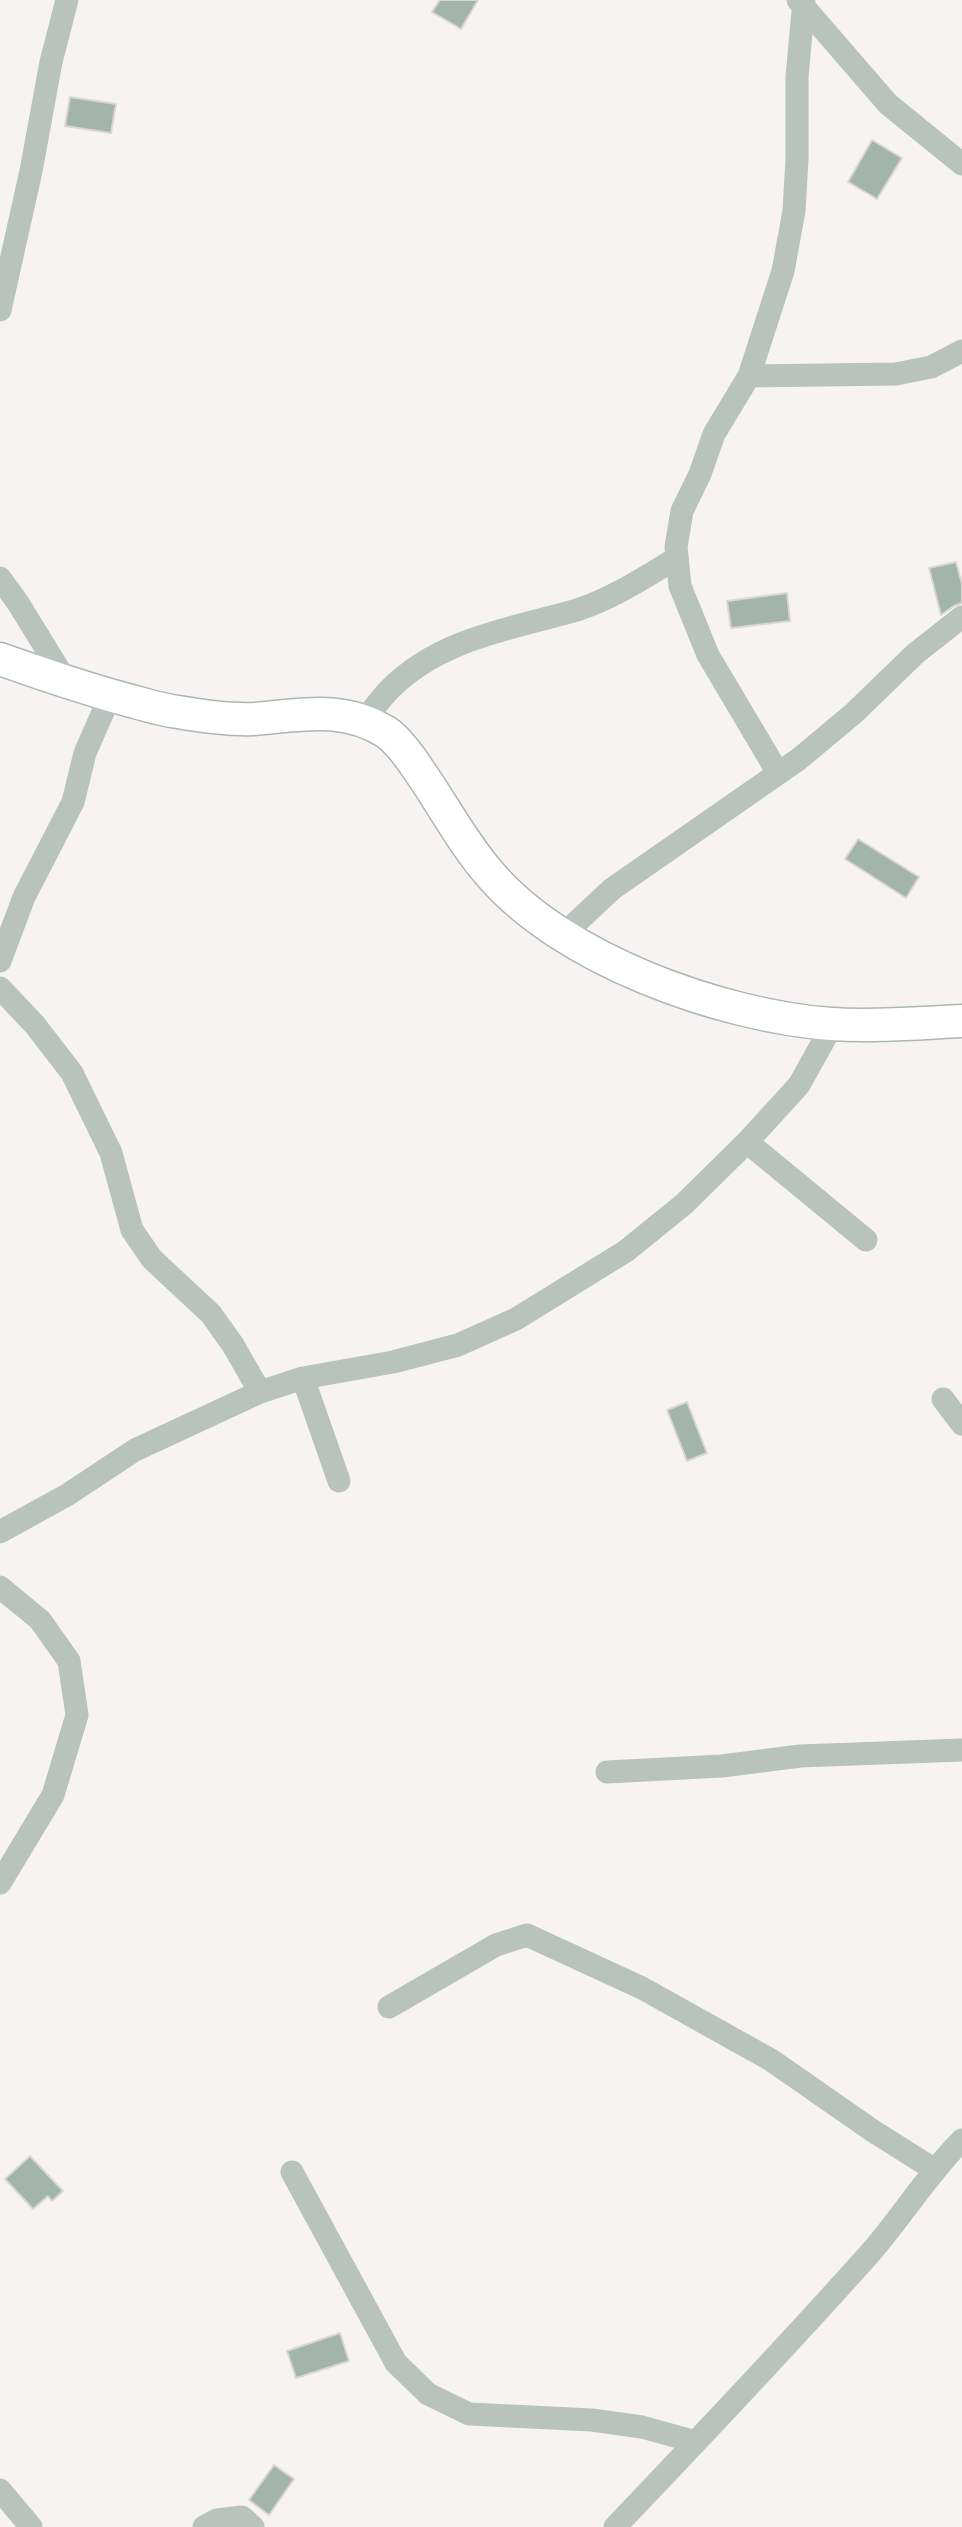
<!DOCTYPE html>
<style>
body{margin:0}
canvas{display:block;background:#f7f3f3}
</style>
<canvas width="962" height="2527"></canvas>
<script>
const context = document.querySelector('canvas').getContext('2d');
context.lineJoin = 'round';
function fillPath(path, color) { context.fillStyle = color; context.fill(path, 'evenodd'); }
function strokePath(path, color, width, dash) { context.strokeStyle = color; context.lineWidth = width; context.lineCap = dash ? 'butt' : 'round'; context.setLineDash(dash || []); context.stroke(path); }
const building = new Path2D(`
 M440 0H478L461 29 432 12Z
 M70 97 116 104 111 133 65 126Z
 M872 140 902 158 877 199 848 182Z
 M956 562 962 584V603L954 606 941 615 929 568Z
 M787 593 790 621 731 628 727 601Z
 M858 839 919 877 906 898 845 859Z
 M687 1402 707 1453 687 1461 667 1410Z
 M30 2156 63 2191 52 2201 48 2196 33 2209 5 2179Z
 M340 2333 349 2361 296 2378 287 2351Z
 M274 2465 294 2479 269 2515 249 2500Z`);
const minor = new Path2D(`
 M798 0 888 104 962 164
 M0 310 31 171 51 62 67 0
 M749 376 896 374 931 367 962 351
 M0 578 18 603 66 681
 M363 722C372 711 380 699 390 689 441 638 511 629 577 610 612 599 645 577 677 558
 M778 773 708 655 680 586 676 547 682 511 700 474 714 434 749 376 783 271 794 211 797 159V77L804 0
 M563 935 612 889 799 759 854 713 916 653 962 617
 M0 961 24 897 73 802 85 753 110 696
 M0 988 35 1025 72 1073 111 1153 132 1230 152 1259 211 1314 233 1345 260 1392
 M747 1142 866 1240
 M303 1378 339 1481
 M943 1399 962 1424
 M0 1532 67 1495 135 1450 260 1392 303 1378 393 1362 458 1345 516 1319 626 1251 684 1204 747 1142 799 1085 833 1024
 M0 1587 40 1620 69 1661 77 1715 53 1795 0 1883
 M607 1772 722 1766 800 1756 962 1750
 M389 2007 496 1945 527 1935 642 1988 771 2060 873 2131 935 2170
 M292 2172 396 2363 428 2394 469 2414 592 2420 642 2427 696 2442
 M0 2490 31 2527
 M204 2527 217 2520 242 2517 253 2527
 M615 2527C702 2436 788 2345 872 2251 903 2215 928 2174 962 2140`);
const secondary = new Path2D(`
 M0 659C45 675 89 690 135 702 149 706 163 710 178 712 201 716 230 720 254 719 302 715 342 705 386 732 399 741 410 757 418 769 442 803 462 842 489 873 561 959 721 1016 831 1024 874 1027 919 1023 962 1021`);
fillPath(building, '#a3b4ab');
strokePath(building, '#d8d6d6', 2);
strokePath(secondary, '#aab8b1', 35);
strokePath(minor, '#b8c3bd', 23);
strokePath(secondary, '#fff', 32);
</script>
